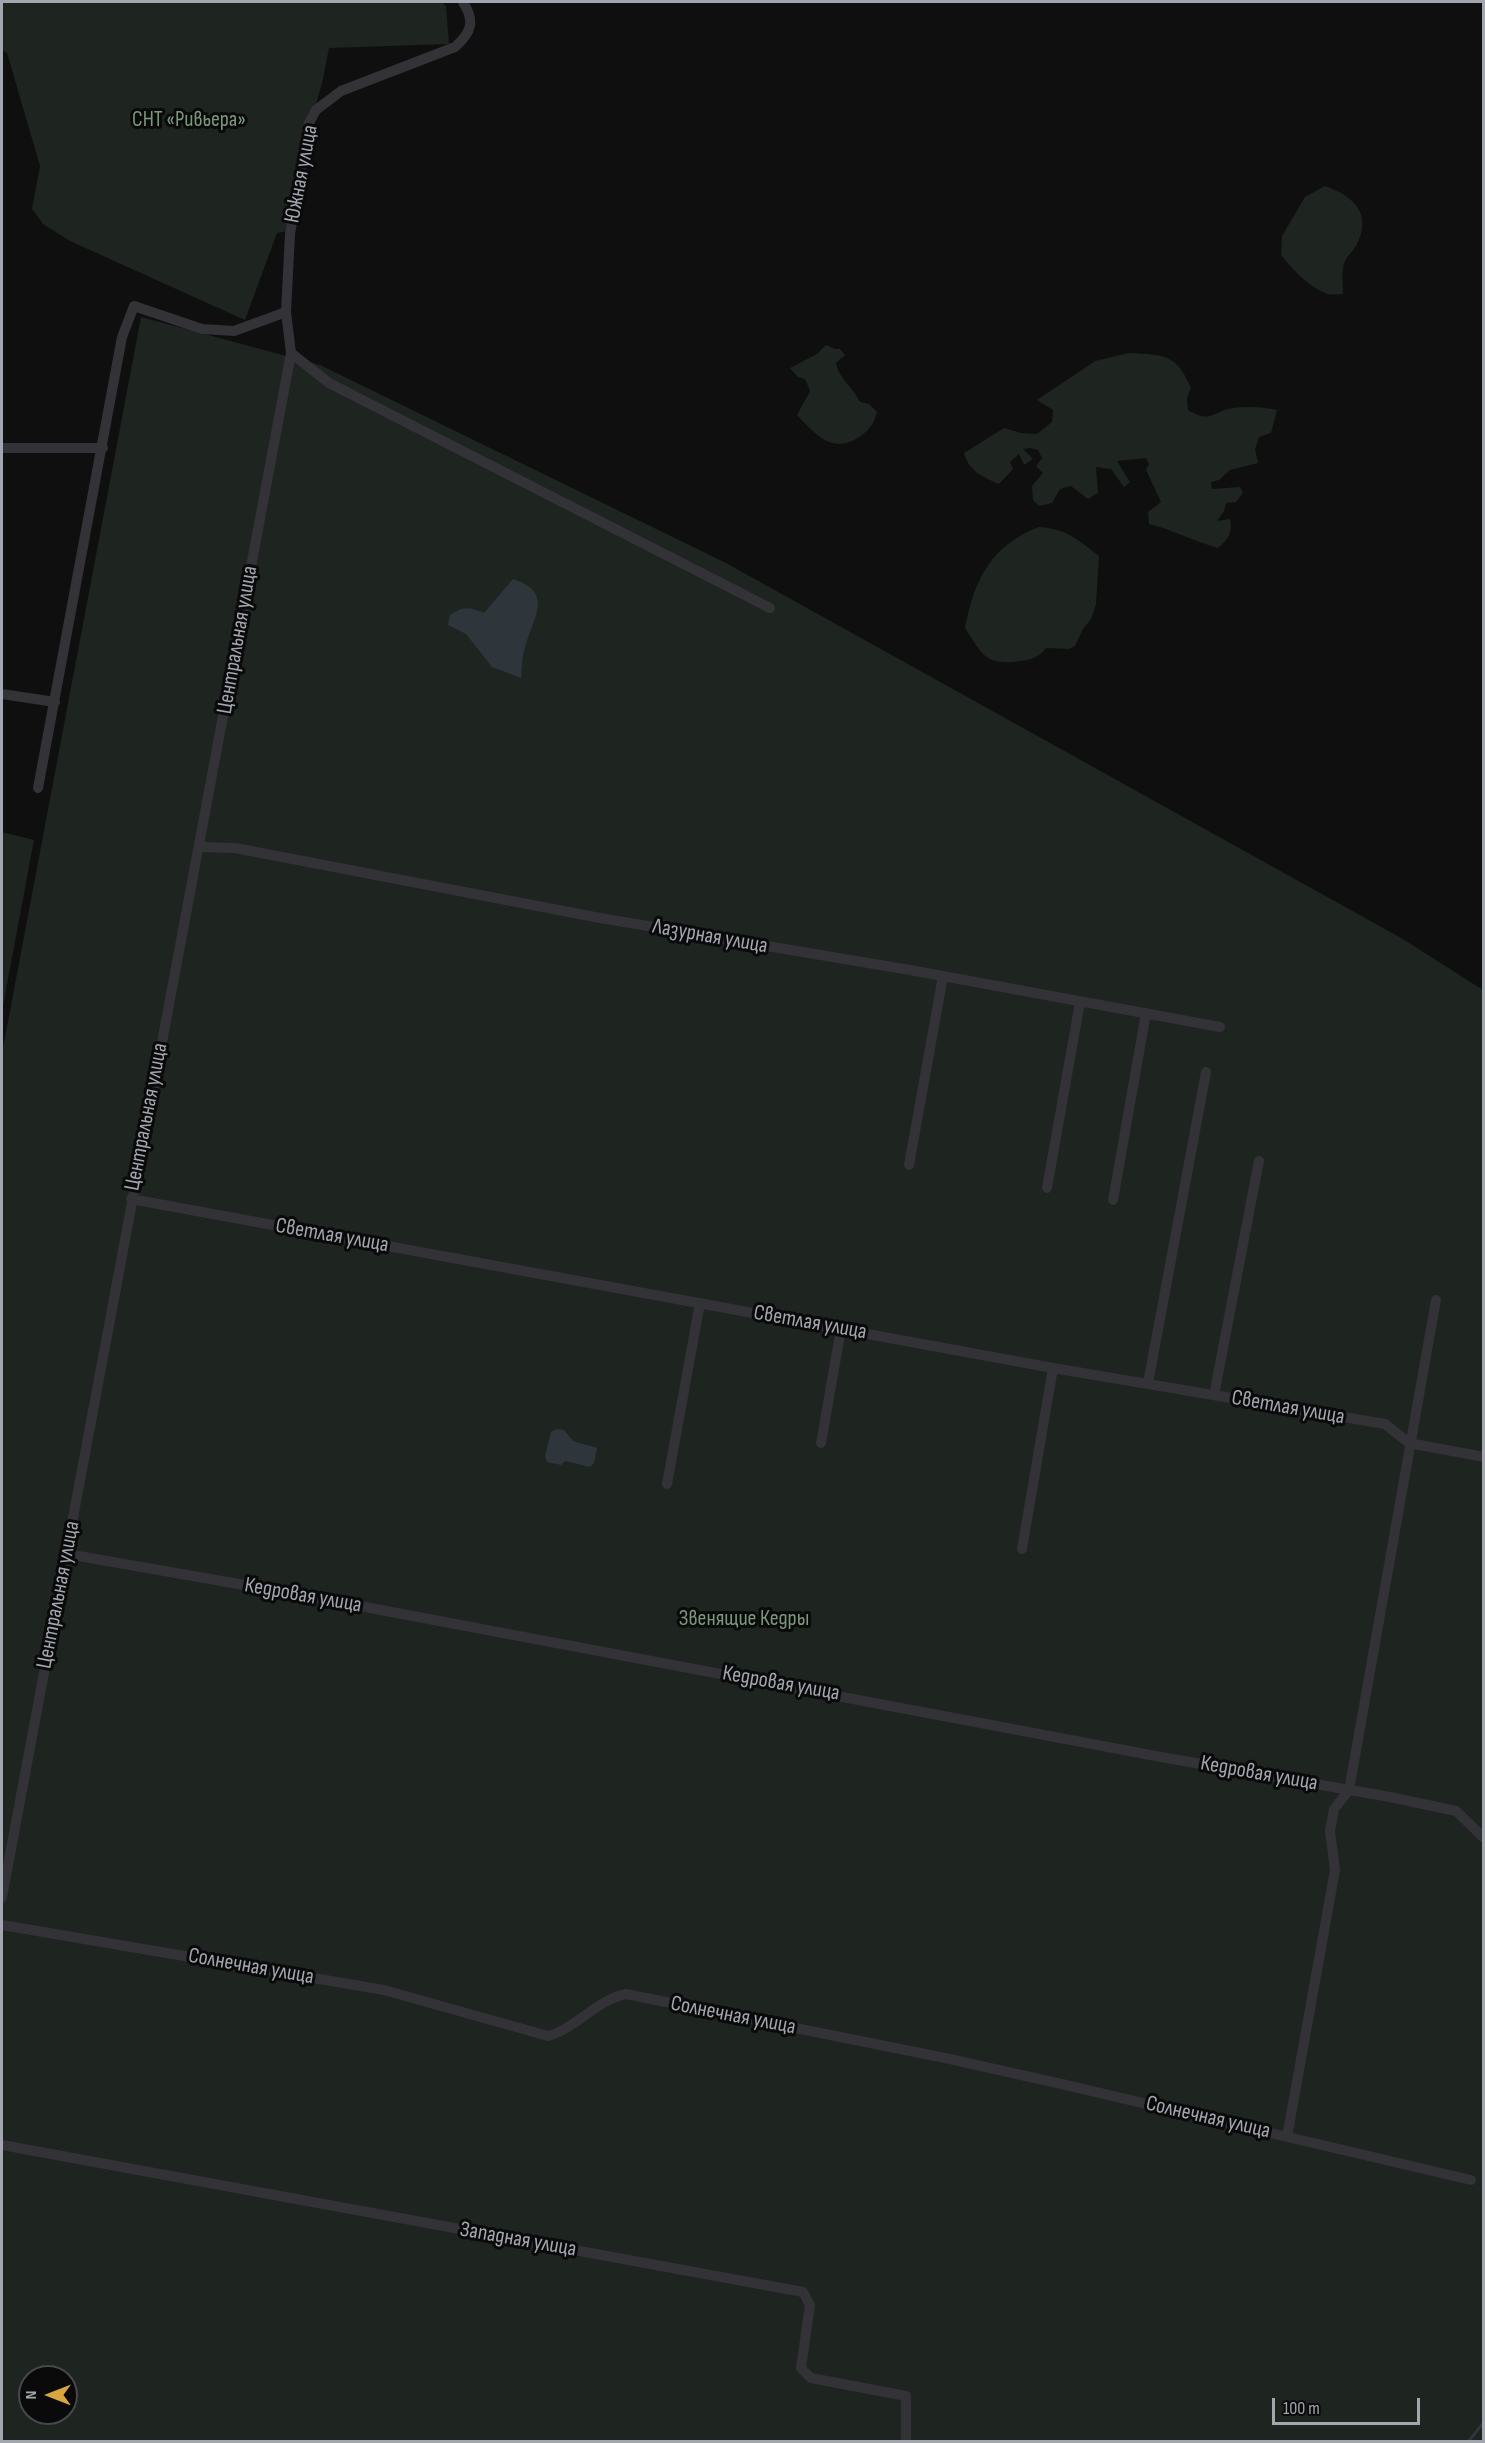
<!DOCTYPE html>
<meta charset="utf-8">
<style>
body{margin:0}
#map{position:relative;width:1485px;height:2443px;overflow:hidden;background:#0f0f10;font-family:"Sofia Sans Condensed",sans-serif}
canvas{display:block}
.frame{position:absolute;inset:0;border:3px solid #a2a6af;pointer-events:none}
.north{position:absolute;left:18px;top:2365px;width:60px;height:60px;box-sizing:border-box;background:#0a0a0b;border:2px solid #47484d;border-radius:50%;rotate:270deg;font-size:16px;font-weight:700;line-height:24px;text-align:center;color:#a2a6af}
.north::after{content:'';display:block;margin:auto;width:21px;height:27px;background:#d9a53e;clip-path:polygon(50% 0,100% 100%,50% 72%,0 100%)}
.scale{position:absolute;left:1272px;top:2398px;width:148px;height:27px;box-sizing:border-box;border:3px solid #a2a6af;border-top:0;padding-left:8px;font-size:18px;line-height:21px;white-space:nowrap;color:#a2a6af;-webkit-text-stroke:4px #0a0a0b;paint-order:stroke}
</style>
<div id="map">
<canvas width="1485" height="2443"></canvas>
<div class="frame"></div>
<div class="north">N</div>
<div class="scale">100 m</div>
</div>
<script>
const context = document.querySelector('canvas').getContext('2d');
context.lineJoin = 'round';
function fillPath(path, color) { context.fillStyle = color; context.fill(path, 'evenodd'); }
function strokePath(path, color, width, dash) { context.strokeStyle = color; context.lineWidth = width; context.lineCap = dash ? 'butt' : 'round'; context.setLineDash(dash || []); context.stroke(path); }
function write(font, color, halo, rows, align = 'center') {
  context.font = font + ' "Sofia Sans Condensed",sans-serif'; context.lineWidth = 6; context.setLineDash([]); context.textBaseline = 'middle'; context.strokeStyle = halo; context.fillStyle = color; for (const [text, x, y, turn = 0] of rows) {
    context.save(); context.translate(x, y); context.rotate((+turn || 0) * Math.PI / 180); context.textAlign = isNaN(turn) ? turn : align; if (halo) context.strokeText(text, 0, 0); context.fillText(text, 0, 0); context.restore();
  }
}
const green = new Path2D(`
 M2 2H441L446 6 449 44 329 48 323 79 301 160 288 231 277 233 245 320 70 241 43 224 32 209 40 166 7 53 2 50Z
 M1325 186C1354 196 1373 214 1356 246 1353 251 1348 255 1345 261 1341 270 1343 284 1343 294 1338 294 1332 295 1328 294 1310 288 1293 270 1281 255L1282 236 1305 197Z
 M141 317 320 365 726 563 1403 939 1483 990V2441H2V1053ZM30 2377H66V2413H30Z
 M826 345 835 349H840L845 355 836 363C839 379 854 388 860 402L869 404 877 412C874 423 871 428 862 435 834 456 817 436 797 415L810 391 805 379 798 377 790 368 817 354Z
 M1129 353C1164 355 1176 353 1191 388L1187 398 1188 410C1212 424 1211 412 1233 408 1247 406 1264 407 1277 410L1271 433 1259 437 1255 449 1258 463 1230 470 1219 480 1211 482 1212 489 1240 487 1243 493 1236 502 1226 503 1224 511 1217 521 1230 519C1233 533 1228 539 1218 548 1194 541 1173 530 1149 524L1148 512 1161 502 1146 470 1149 464 1146 458 1117 461 1130 482 1124 487 1111 469 1096 467 1098 493 1088 499 1071 486 1060 489 1052 503 1039 506 1033 500 1032 486 1043 473 1036 466 1042 458 1038 450 1030 448 1023 449 1033 459 1024 465 1019 454 1010 462 1013 469 999 484C982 477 969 471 964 453L1004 428 1021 433 1037 434 1052 422 1053 410 1037 400 1095 361Z
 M1039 527C1067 529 1077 539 1099 556L1096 604 1091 619 1083 629 1075 646 1069 649 1046 648C1039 657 1033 659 1021 661 986 666 983 656 965 628 974 580 991 545 1039 527Z
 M2 832 34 840 3 1006H2Z`);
const water = new Path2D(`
 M513 579C553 592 535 615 526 644 522 655 522 667 521 678L492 667 466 634 448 625 450 615C464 606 469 607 484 613Z
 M557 1429 564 1430 573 1441 597 1448 594 1463 590 1467 565 1461 561 1465 547 1462 545 1456 551 1432Z`);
const stream = new Path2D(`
 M1468 2442 1484 2422`);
const minor = new Path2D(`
 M291 353 329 383 770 608
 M2 448H103
 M2 694 55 702
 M38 788 122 337 134 306 202 329 234 331 286 312
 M200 847 235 848 600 918 910 970 1220 1027
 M909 1165 943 976
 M1047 1188 1080 1002
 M131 1199 1053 1368 1385 1424 1409 1443 1484 1457
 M1113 1200 1146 1013
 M1148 1383 1206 1072
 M1214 1395 1259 1161
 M821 1443 841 1329
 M667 1484 700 1303
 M1022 1549 1053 1368
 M67 1554 296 1594 1161 1757 1390 1797 1456 1811 1484 1838
 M2 1897 291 353 286 312 290 234 309 123 316 110 341 91 455 47C472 32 475 21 463 2
 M2 1925 384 1990 548 2036C577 2028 596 2000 626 1994L945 2058 1066 2085 1471 2180
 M1287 2137 1335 1870 1330 1831 1334 1809 1349 1790 1436 1300
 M2 2145 803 2292 810 2305 801 2368 811 2378 906 2396V2442`);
const parkNames = [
 ["СНТ «Ривьера»",189,120],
 ["Звенящие Кедры",744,1619]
];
const streetNames = [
 ["Южная улица",302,174,-79],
 ["Центральная улица",238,640,-80],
 ["Лазурная улица",710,937,10],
 ["Центральная улица",147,1117,-79],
 ["Светлая улица",332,1236,10],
 ["Светлая улица",810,1323,10],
 ["Светлая улица",1288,1408,10],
 ["Центральная улица",59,1595,-79],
 ["Кедровая улица",303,1596,10],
 ["Кедровая улица",781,1684,10],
 ["Кедровая улица",1259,1774,10],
 ["Солнечная улица",251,1967,10],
 ["Солнечная улица",733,2016,11],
 ["Солнечная улица",1208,2118,13],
 ["Западная улица",518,2240,10]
];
fillPath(green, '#1e241f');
fillPath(water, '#2e353b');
strokePath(stream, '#2e353b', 3);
strokePath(minor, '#333337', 10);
write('22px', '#7b987d', '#0a0a0b', parkNames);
write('22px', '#a2a6af', '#0a0a0b', streetNames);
</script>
